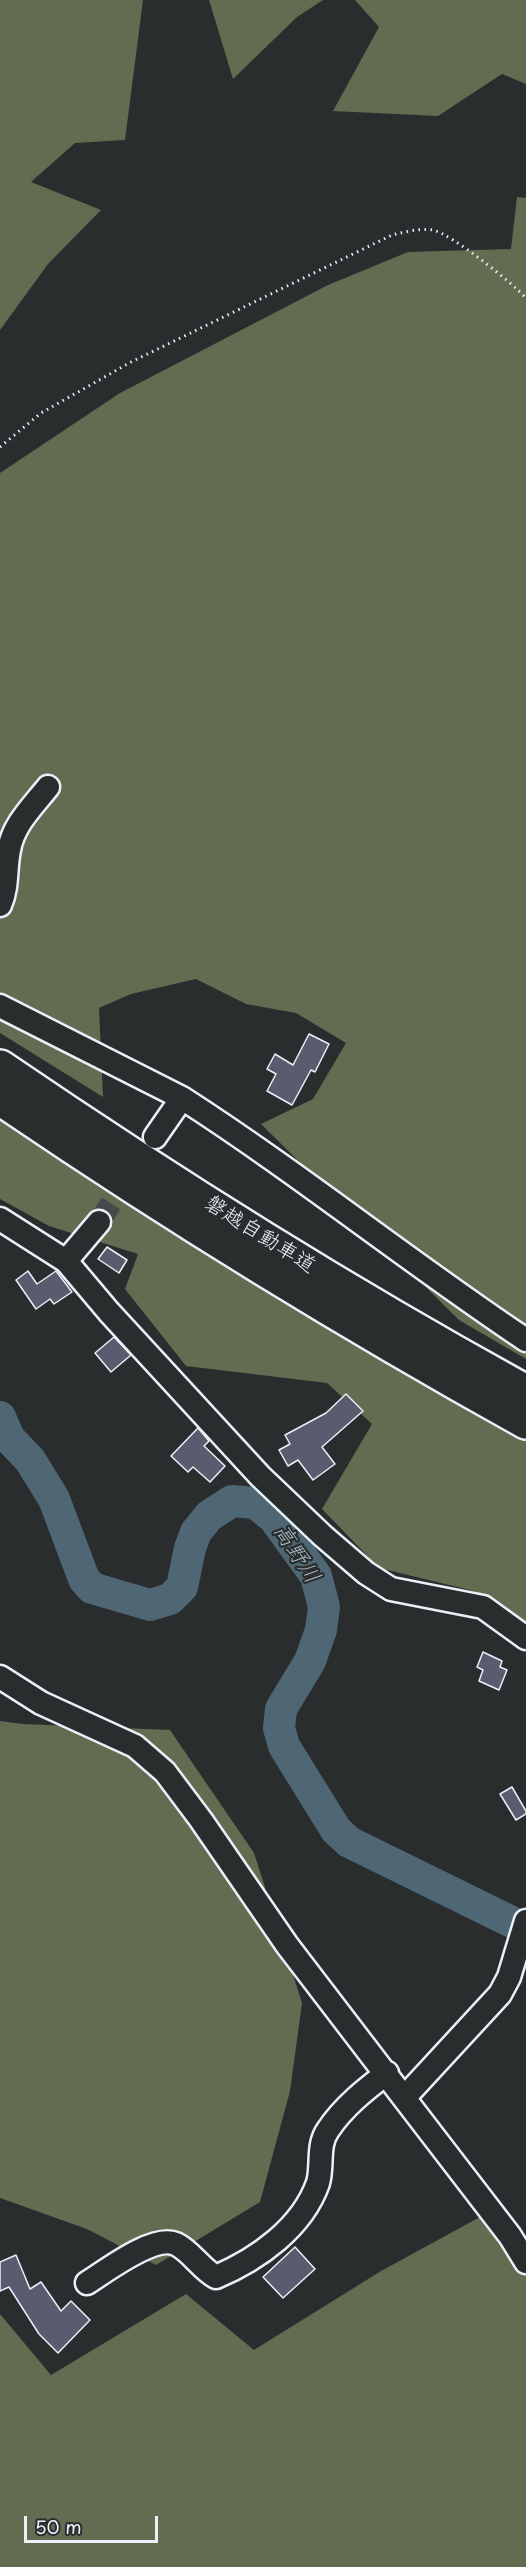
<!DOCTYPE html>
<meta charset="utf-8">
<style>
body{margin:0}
#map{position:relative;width:526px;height:2567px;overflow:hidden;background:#2a2d2e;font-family:"Playpen Sans",sans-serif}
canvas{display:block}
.scale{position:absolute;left:24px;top:2516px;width:134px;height:27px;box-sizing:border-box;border:3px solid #e8f1f8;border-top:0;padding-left:8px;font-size:18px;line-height:21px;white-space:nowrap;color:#e8f1f8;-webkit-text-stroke:4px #2a2d2e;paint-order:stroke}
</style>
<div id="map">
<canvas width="526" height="2567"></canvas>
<div class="scale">50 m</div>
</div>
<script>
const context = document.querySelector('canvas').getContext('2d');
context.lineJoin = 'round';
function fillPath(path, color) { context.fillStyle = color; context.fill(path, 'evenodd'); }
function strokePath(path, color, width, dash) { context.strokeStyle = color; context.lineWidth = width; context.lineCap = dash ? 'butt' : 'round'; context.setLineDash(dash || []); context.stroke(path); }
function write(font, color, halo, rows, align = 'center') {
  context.font = font + ' "Playpen Sans","Klee One",sans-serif'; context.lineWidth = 4.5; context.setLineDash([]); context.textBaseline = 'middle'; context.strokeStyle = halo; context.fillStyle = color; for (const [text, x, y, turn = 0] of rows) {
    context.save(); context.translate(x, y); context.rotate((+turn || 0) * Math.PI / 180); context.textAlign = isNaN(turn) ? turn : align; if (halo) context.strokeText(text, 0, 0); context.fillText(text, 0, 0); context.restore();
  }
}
const green = new Path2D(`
 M0 0H143L125 140 75 143 31 182 101 210 48 264 0 330Z
 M209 0H323L297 17 233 79Z
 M355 0H526V84L502 74 438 116 333 111 379 27Z
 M517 197 526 198V1359L459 1320 261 1124 313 1099 346 1043 296 1013 246 1004 196 979 131 994 99 1008 103 1097 0 1033V473L120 393 328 285 408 252 511 249Z
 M0 1117 416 1379 526 1440V1629L474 1591 379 1568 322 1509 372 1424 327 1383 186 1366 125 1289 138 1254 49 1226 0 1199Z
 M0 1721 23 1724 170 1730 254 1853 302 2003 290 2091 260 2202 156 2265 87 2229 0 2198Z
 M502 2205 526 2243V2567H0V2314L51 2375 186 2294 254 2350 381 2271Z`);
const river = new Path2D(`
 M0 1417 9 1438 30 1460 54 1499 84 1579 92 1588 150 1605 170 1599 182 1587 190 1548 196 1532 209 1516 232 1501 255 1503 274 1518 316 1576 324 1607 321 1630 310 1661 281 1709 279 1728 284 1746 336 1830 349 1842 526 1929`);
const building = new Path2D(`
 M309 1034 329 1044 315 1072 311 1070 292 1105 267 1091 276 1074 267 1069 275 1054 293 1065Z
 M107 1247 127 1260 119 1273 98 1259Z
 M28 1271 37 1284 56 1271 72 1292 54 1304 50 1299 36 1309 16 1280Z
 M114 1337 131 1355 111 1372 95 1353Z
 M346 1394 363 1411 322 1447 335 1464 313 1480 298 1460 288 1466 279 1450 290 1444 285 1435 326 1413Z
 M198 1428 209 1441 204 1446 225 1466 210 1482 193 1467 188 1472 171 1456Z
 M483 1652 502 1661 500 1667 507 1670 499 1690 479 1681 483 1670 477 1667Z
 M512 1787 526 1811V1814L516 1820 500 1794Z
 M295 2247 315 2269 283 2298 263 2277Z
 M16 2255 30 2289 41 2282 61 2311 71 2301 90 2320 58 2353 39 2334 9 2287 0 2291V2262Z`);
const minorTunnel = new Path2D(`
 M99 1222 133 1170`);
const path = new Path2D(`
 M0 447 41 413 131 362 392 235C405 232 419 228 433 230 453 235 511 282 526 298`);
const minor = new Path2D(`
 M0 905C8 887 5 869 9 850 13 825 32 807 48 787
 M0 1006 182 1098 155 1137
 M182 1098C300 1174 409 1262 526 1340
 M0 1219 66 1261 109 1312 260 1476 323 1536 366 1573 391 1589 483 1607 526 1638
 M66 1261 99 1222
 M0 1677 41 1703 135 1746 165 1772 201 1820 287 1945 404 2098
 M526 1921 509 1977 500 1994 404 2098 510 2236 526 2262
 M87 2283C106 2271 154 2234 176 2244 191 2251 201 2269 216 2277 258 2259 302 2228 318 2183 323 2166 317 2145 328 2130 343 2107 366 2089 387 2073`);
const highway = new Path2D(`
 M0 1067C170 1183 345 1293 526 1392
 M0 1098C170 1214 346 1322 526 1422`);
const streetNames = [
 ["磐越自動車道",260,1235,32]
];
const waterNames = [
 ["高野川",296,1554,57]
];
fillPath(green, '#636b51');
strokePath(river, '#4f6774', 32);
fillPath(building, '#595c6e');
strokePath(building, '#e8f1f8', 1.5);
strokePath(minorTunnel, '#464a4c', 22, [22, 11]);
strokePath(minor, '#e8f1f8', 27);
strokePath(highway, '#e8f1f8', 38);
strokePath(path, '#e8f1f8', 3, [1.5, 4.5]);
strokePath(minor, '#2a2d2e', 22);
strokePath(highway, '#2a2d2e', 33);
write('21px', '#e8f1f8', '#2a2d2e', streetNames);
write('italic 22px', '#abbac3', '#2a2d2e', waterNames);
</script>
